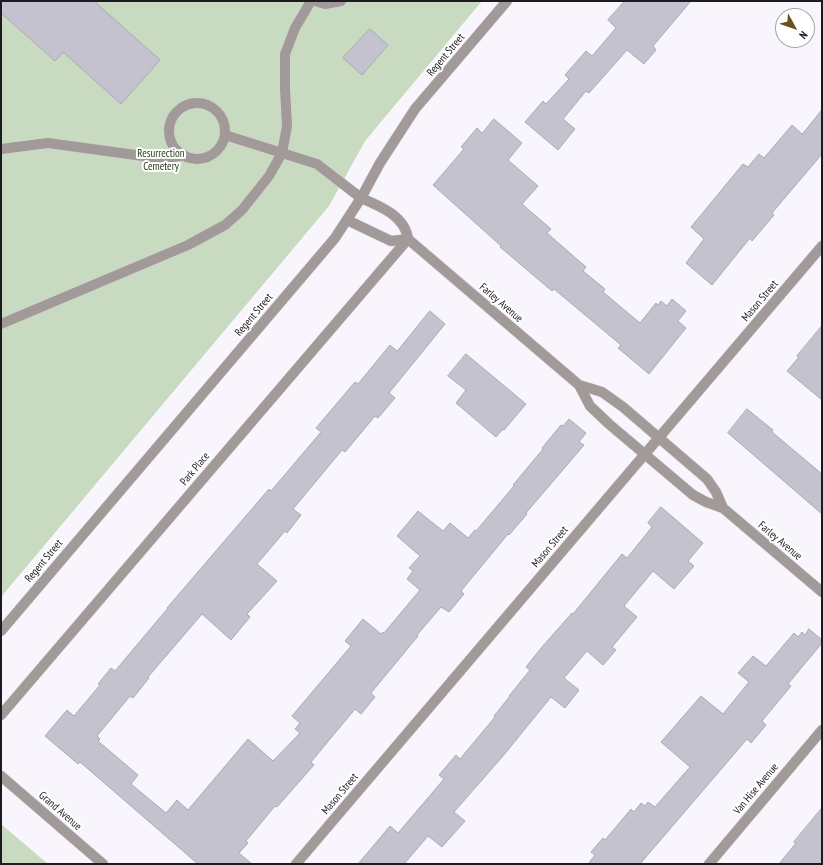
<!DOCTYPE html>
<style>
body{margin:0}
#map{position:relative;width:823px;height:865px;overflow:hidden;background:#f9f5fd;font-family:"PT Sans Narrow",sans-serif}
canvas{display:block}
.frame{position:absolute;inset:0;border:2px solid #1d1b1f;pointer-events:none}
.north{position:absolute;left:775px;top:8px;width:40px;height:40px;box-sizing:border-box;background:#fff;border:1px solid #a5a4a5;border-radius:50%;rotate:130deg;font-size:11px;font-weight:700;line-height:16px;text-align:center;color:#1d1b1f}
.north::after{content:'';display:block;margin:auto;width:14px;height:18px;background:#6a5122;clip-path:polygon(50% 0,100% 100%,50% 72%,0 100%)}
</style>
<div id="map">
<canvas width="823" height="865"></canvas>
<div class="frame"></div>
<div class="north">N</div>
</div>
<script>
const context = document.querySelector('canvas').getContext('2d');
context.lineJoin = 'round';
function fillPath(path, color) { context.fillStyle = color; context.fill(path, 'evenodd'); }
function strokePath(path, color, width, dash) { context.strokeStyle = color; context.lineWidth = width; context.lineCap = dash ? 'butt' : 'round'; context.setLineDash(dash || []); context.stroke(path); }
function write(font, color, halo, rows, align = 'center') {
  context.font = font + ' "PT Sans Narrow",sans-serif'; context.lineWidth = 4; context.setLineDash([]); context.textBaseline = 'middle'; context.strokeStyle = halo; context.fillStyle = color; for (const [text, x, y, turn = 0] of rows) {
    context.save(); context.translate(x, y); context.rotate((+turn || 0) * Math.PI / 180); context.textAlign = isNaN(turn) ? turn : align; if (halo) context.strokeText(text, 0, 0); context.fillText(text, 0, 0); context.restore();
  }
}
const green = new Path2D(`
 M1 1H482L365 141 329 206 1 597Z
 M1 824 48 864H1Z`);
const building = new Path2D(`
 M1 1H94L160 60 121 104 63 52 55 61 1 13Z
 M625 1H691L653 46 656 50 644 64 627 50 589 93 586 91 563 119 575 129 558 150 525 122 543 101 546 104 569 79 565 75 586 51 592 56 616 28 608 20Z
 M370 29 388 45 362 75 343 58Z
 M822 110V154L772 213 774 215 752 241 750 238 712 285 686 263 704 239 691 227 743 164 748 167 759 154 764 158 792 125 802 134Z
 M494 119 522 143 508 160 538 186 522 204 551 229 547 233 586 267 583 271 605 289 603 292 640 323 656 303 658 305 661 301 667 306 672 299 686 311 678 321 686 328 649 374 618 348 621 345 554 289 552 291 500 247 501 246 481 228 433 185 464 149 461 147 477 128 482 133Z
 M430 311 445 324 389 393 395 398 378 418 375 416 345 452 342 450 293 509 301 515 287 533 285 531 257 564 277 581 247 614 250 617 231 640 202 614 148 677 149 678 133 698 130 696 97 736 100 739 98 741 138 775 131 784 166 813 177 800 188 810 248 739 273 761 300 733 295 729 300 723 292 716 351 646 345 641 363 619 381 634 383 632 384 633 420 590 407 579 413 571 409 568 420 556 397 536 418 511 443 531 450 523 468 538 475 530 476 531 514 486 513 485 543 449 542 448 561 425 563 426 569 419 586 433 579 442 584 445 526 513 527 514 509 535 508 534 461 591 464 594 449 612 441 607 417 635 418 636 371 693 375 697 361 714 355 709 311 762 314 765 277 807 275 806 246 841 248 843 239 853 252 864H198L80 762 78 764 45 736 67 710 74 716 100 685 98 684 111 668 115 671 168 608H167L269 489 271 491 321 432 316 428 355 382 358 384 390 345 397 351Z
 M822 326V400L787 371 799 357 797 356Z
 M466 354 526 404 504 430 503 429 496 437 456 403 466 390 448 376Z
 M747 409 773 430 772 432 822 474V514L728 433Z
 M661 507 703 543 688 561 694 566 674 589 653 571 624 606 637 617 612 647 616 650 603 665 587 651 564 678 579 690 565 708 551 697 503 756 454 812 465 821 442 847 428 836 404 864H358L390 826 398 833 444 779 439 775 456 755 460 759 495 717 494 716 510 696H509L530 670 526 667 542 647 572 613 573 614 622 554 627 558 652 527 648 523Z
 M809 629 822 640V643L788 684 791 686 762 721 766 725 751 743 747 739 640 864H588L595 855 591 852 603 838 605 840 631 809 634 812 641 803 645 806 648 802 655 807 690 767 661 742 701 696 723 714 749 682 738 673 753 656 766 666 794 633 798 637 802 632 805 635Z
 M822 808V864H779L796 843 794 842Z`);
const lane = new Path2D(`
 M315 1 325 4 341 1
 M169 131a28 28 0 1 1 56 0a28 28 0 1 1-56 0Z
 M225 135 317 164 361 198
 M1 149 48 143 165 159 184 155
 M1 324 188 245 225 225 242 210 269 176 282 153 287 126 285 89V54L295 28 311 1`);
const street = new Path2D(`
 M361 198C380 206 405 216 408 239L579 385 590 406 609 424 693 495 706 502 723 508 822 592
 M347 220 391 241 408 239
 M579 385 602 392 623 407 707 479 716 492 723 508
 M1 631 335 238 361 198 380 163 415 109 507 1
 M1 715 408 239
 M1 776 103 864
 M296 864 822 246
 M709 864 822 730`);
const streetNames = [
 ["Regent Street",446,55,-50],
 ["Mason Street",760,301,-50],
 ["Farley Avenue",501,303,41],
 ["Regent Street",254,315,-50],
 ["Park Place",195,469,-50],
 ["Farley Avenue",780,541,40],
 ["Mason Street",550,547,-50],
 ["Regent Street",44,561,-50],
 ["Van Hise Avenue",756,789,-50],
 ["Mason Street",340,794,-50],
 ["Grand Avenue",60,811,41]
];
const parkNames = [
 ["Resurrection",161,154],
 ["Cemetery",161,167]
];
fillPath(green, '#c8dac0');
fillPath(building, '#c5c2cf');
strokePath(building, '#aca9b6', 1);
strokePath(lane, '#d6d2d9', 11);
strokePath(street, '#d6d2d9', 11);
strokePath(lane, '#a19a98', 10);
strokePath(street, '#a19a98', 10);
write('11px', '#1d1b1f', '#fff', streetNames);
write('11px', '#243d15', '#fff', parkNames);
</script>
